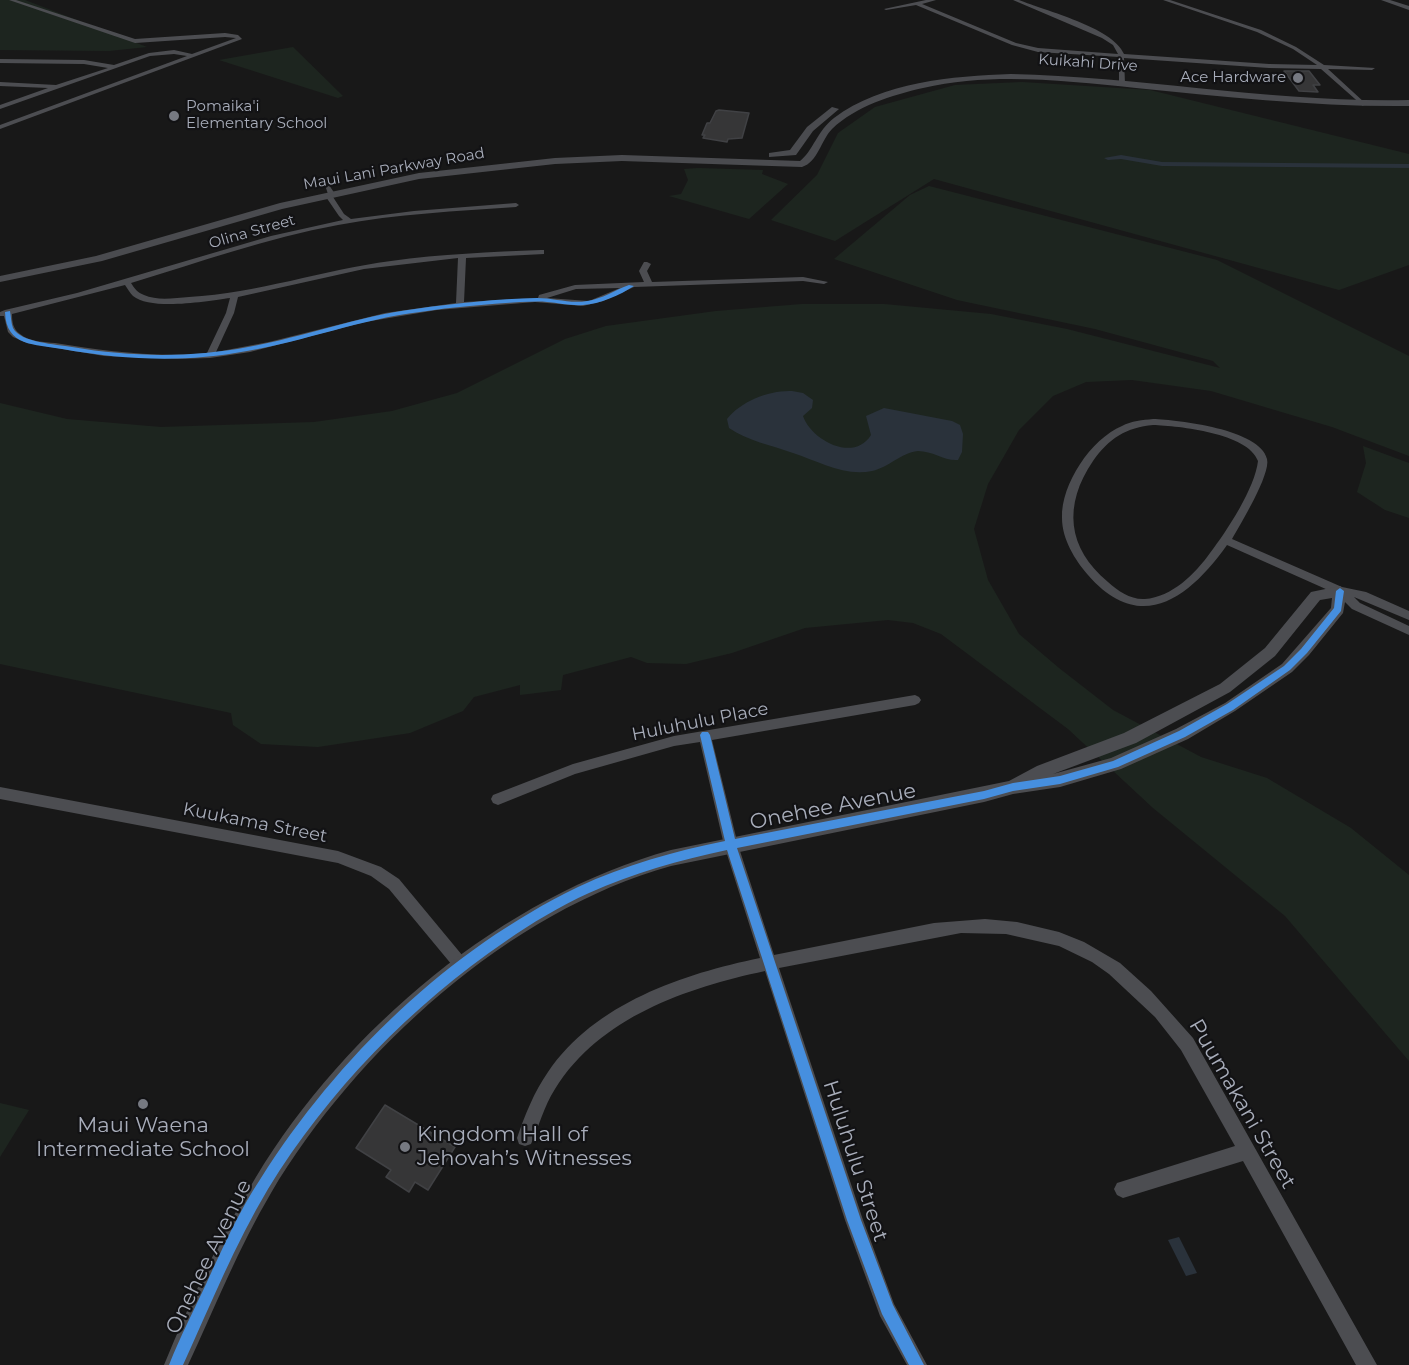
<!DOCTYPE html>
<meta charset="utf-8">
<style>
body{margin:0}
canvas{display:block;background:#181818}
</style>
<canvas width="1409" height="1365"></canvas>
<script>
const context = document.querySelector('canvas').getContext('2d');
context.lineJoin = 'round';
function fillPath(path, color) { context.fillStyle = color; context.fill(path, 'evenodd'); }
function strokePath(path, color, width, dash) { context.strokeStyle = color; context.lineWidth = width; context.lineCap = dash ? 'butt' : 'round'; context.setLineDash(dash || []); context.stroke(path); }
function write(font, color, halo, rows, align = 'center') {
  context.font = font + ' Montserrat,sans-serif'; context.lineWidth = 4.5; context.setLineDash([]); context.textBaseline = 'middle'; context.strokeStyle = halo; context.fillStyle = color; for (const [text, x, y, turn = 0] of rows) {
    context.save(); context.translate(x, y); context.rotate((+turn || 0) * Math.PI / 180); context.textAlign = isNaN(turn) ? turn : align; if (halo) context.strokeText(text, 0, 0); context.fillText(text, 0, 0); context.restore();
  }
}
const green = new Path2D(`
 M0 0H25L147 47 109 51 0 50Z
 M293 47 343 96 338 98 219 60Z
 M1022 82 1150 90 1409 154V265L1339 290 934 179 835 241 771 220 817 175 838 133 875 107 955 85Z
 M698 168 763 170 762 174 788 184 749 219 669 196 681 194 688 180 684 169Z
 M929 186 1217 260 1409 356V456L1332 427 1211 391 1132 380 1086 382 1053 396 1019 430 988 484 974 529 988 580 1019 634 1059 668 1113 710 1201 757 1267 778 1351 828 1409 875V1061L1285 916 1153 808 1068 729 941 634 913 623 888 620 805 628 732 653 686 664 647 663 631 657 563 675 561 690 520 695V685L474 697 463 711 410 733 318 747 261 744 233 725 231 713 0 664V403L67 419 161 427 314 422 392 411 457 393 565 339 606 326 716 311 802 304H884L991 314 1067 329 1220 368 1213 361 1095 329 957 300 834 259 910 195Z
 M1363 446 1409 463V518L1385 510 1357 492 1366 463Z
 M0 1103 29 1110 0 1157Z`);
const water = new Path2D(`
 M792 391 803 393 813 400 812 408 803 416C811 440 854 463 871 435L866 416 884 408 952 421 960 425 963 434 962 452 958 460C944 461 933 451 918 451 900 453 890 467 872 471 845 477 818 461 793 453 771 445 748 441 729 428L727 419C741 401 770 390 792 391Z
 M1179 1237 1197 1273 1186 1276 1168 1240Z`);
const canal = new Path2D(`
 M1121 155 1162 162 1409 164V168L1162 166 1121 159 1108 160 1104 158Z`);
const building = new Path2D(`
 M1284 71H1309L1320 85H1313L1318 92 1299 91Z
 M719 110 749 113 742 138 728 139 727 142 703 138 705 135H702L707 123H710L716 111Z
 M385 1105 455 1147 428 1190 415 1182 409 1192 386 1177 391 1170 356 1148Z`);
const minor = new Path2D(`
 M9 0H16L135 39 225 33 238 35 242 39 0 129V125L187 56 174 54 150 56 0 109V105L48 88 0 86V82L56 85 108 68 84 64 0 63V59L84 60 114 65 149 53 174 50 192 54 236 38 225 37 135 43Z
 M926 0H936L922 4 1016 43 1038 48 1118 54 1113 45 1102 38 1013 0H1019C1045 11 1113 27 1124 54L1269 64 1317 65 1293 49 1257 32 1163 0H1170L1261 30 1296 47 1324 65 1375 68 1372 70 1328 69 1365 103 1363 106 1321 69 1269 68 1124 58 1125 84 1122 86 1119 84V57L1038 52 1012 45 916 5 886 10 884 9Z
 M325 185H329L335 194 333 197 344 214 351 219 414 211 516 203 519 205 516 207C457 211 397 214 338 225 268 238 200 262 131 283 134 288 138 293 144 295 157 301 175 298 189 297 258 293 323 270 391 261 441 254 491 252 541 250H544V254L466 258 464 302 538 298 539 295 575 285 644 282 639 271 644 262H647L651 264 647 271 652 282 803 277 828 282 824 284 803 281 634 287 603 301 583 306 535 302 437 310 365 322 250 352 210 358 177 359 104 356 27 343 13 337 8 332 4 316H0V312L5 310 77 293 271 236 343 220 339 216 326 197 328 194ZM458 258 456 303 385 313 269 342 216 352 234 313 238 297 364 269ZM125 285C127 288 130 293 133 296 151 311 208 301 230 298L226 313 207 353C156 358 106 351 55 343 44 342 30 342 20 334 13 329 12 322 12 314ZM620 288 589 301 547 298 576 289Z
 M1153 419C1178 420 1260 429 1267 459 1271 474 1240 525 1232 539L1342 587 1366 592 1409 611V620L1354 597 1360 603 1409 626V635L1352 609 1337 594 1227 545C1190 597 1141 636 1088 575 1075 560 1062 539 1062 518 1061 484 1091 439 1122 426 1131 421 1143 420 1153 419ZM1153 425C1179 426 1248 433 1258 461 1255 488 1227 531 1210 553 1195 574 1172 597 1145 599 1131 600 1118 591 1108 582 1067 548 1063 505 1093 461 1108 439 1127 427 1153 425Z
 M915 695 919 697 921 700 919 703 915 705 712 740 738 845 774 955 934 923 985 919 1017 922 1059 932 1084 942 1120 963 1151 991 1193 1038 1377 1365H1356L1243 1161 1123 1198 1117 1195 1114 1189 1117 1183 1235 1146 1181 1050 1155 1017 1109 974 1092 962 1059 946 1006 934 961 933 779 968 863 1220 894 1304 927 1365H907L880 1316 845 1220 765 971C686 988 600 1017 555 1089 544 1106 539 1126 531 1144L525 1146 519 1144 517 1138C525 1115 534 1092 548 1072 595 1003 683 974 760 958L724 845 700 742 674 746 575 774 498 805 493 803 491 799 493 795 573 764 674 736Z
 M0 787 338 851 381 867 399 879 467 961 470 966 467 971 462 973 457 971 389 889 371 876 338 863 0 799Z`);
const tertiary = new Path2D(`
 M1381 0H1390L1409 6V10Z
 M1340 586 1347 591 1343 613 1309 655 1292 672 1235 711 1188 739 1121 769 1060 787 1013 794 984 802 671 866C509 911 356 1050 271 1193 239 1247 215 1307 188 1365H164C190 1302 220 1236 256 1177 346 1029 503 896 671 850L1009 781 1037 766 1124 733 1220 684 1265 648 1311 592ZM1332 598 1331 608 1282 664 1225 703 1176 729 1111 758 1053 774 1136 743 1230 692 1275 656 1320 600Z`);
const secondary = new Path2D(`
 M1011 74C1144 77 1275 103 1409 100V106C1317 107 1227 97 1136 88 1066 81 993 72 923 88 892 95 856 106 832 129 821 140 818 162 802 167L622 161 555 164 419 179 282 209 102 261 0 282V276L96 256 280 203 419 173 555 158 622 155 800 161C813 151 817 131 834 118 882 82 953 76 1011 74Z
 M832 107 839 109 813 131 796 155 769 157V153L790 150 807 127Z`);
const cycleway = new Path2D(`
 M629 285 634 286C620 295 600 304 583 305 571 306 559 303 547 302 538 301 529 302 520 302 487 304 453 307 420 312 361 319 306 341 247 351 185 363 124 360 62 349 35 344 6 347 5 312L10 311C11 316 11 323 13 328 21 343 56 344 72 347 130 357 190 358 248 347 304 337 358 316 415 309 456 303 497 299 537 298 554 298 570 304 587 301 602 299 615 290 629 285Z
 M1340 588 1344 591 1341 611 1307 653 1290 670 1233 710 1185 737 1118 767 1060 784 1013 791 984 799 737 848 861 1220 893 1305 924 1365H909L882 1314 847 1220 727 850C679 860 634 873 589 893 560 906 532 923 506 941 412 1005 328 1091 268 1189 235 1244 210 1306 183 1365H169C180 1337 194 1310 207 1282 223 1247 239 1211 261 1178 338 1057 448 950 578 887 625 865 675 851 725 841L700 735 702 732H708L710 735 735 839 984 791 1013 783 1060 776 1113 761 1179 731 1227 704 1284 666 1301 649 1334 608 1336 591Z`);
const markers = [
 [1298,78,6,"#767981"],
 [174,116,6,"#767981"],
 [143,1104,6,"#767981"],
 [405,1147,6,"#767981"]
];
const farStreetnames = [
 ["Kuikahi Drive",1088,63,4],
 ["Maui Lani Parkway Road",394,169,-10],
 ["Olina Street",252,232,-16]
];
const farPoinames = [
 ["Ace Hardware",1286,78],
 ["Pomaika'i",186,107,"left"],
 ["Elementary School",186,124,"left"]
];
const streetNames = [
 ["Huluhulu Place",700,722,-11],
 ["Kuukama Street",255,823,11]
];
const nearStreetnames = [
 ["Onehee Avenue",833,807,-11],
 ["Puumakani Street",1242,1104,60],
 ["Huluhulu Street",855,1161,72],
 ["Onehee Avenue",209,1257,-64]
];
const nearPoinames = [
 ["Maui Waena",143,1126],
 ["Intermediate School",143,1150],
 ["Kingdom Hall of",417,1135,"left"],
 ["Jehovah’s Witnesses",417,1159,"left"]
];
fillPath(green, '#1d251f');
fillPath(water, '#2a323b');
fillPath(canal, '#2a323b');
fillPath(building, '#363637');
strokePath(building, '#404144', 1.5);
fillPath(minor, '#4c4d51');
fillPath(tertiary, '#4c4d51');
fillPath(secondary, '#4a4b4f');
fillPath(cycleway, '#468fdf');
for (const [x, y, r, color] of markers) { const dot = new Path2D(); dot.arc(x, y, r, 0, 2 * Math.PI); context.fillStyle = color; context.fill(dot); strokePath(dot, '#121214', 2); }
write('15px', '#a8adba', '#121214', farStreetnames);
write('15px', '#a8adba', '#121214', farPoinames, 'right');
write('18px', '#a8adba', '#121214', streetNames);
write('21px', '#a8adba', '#121214', nearStreetnames);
write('21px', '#a8adba', '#121214', nearPoinames);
</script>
